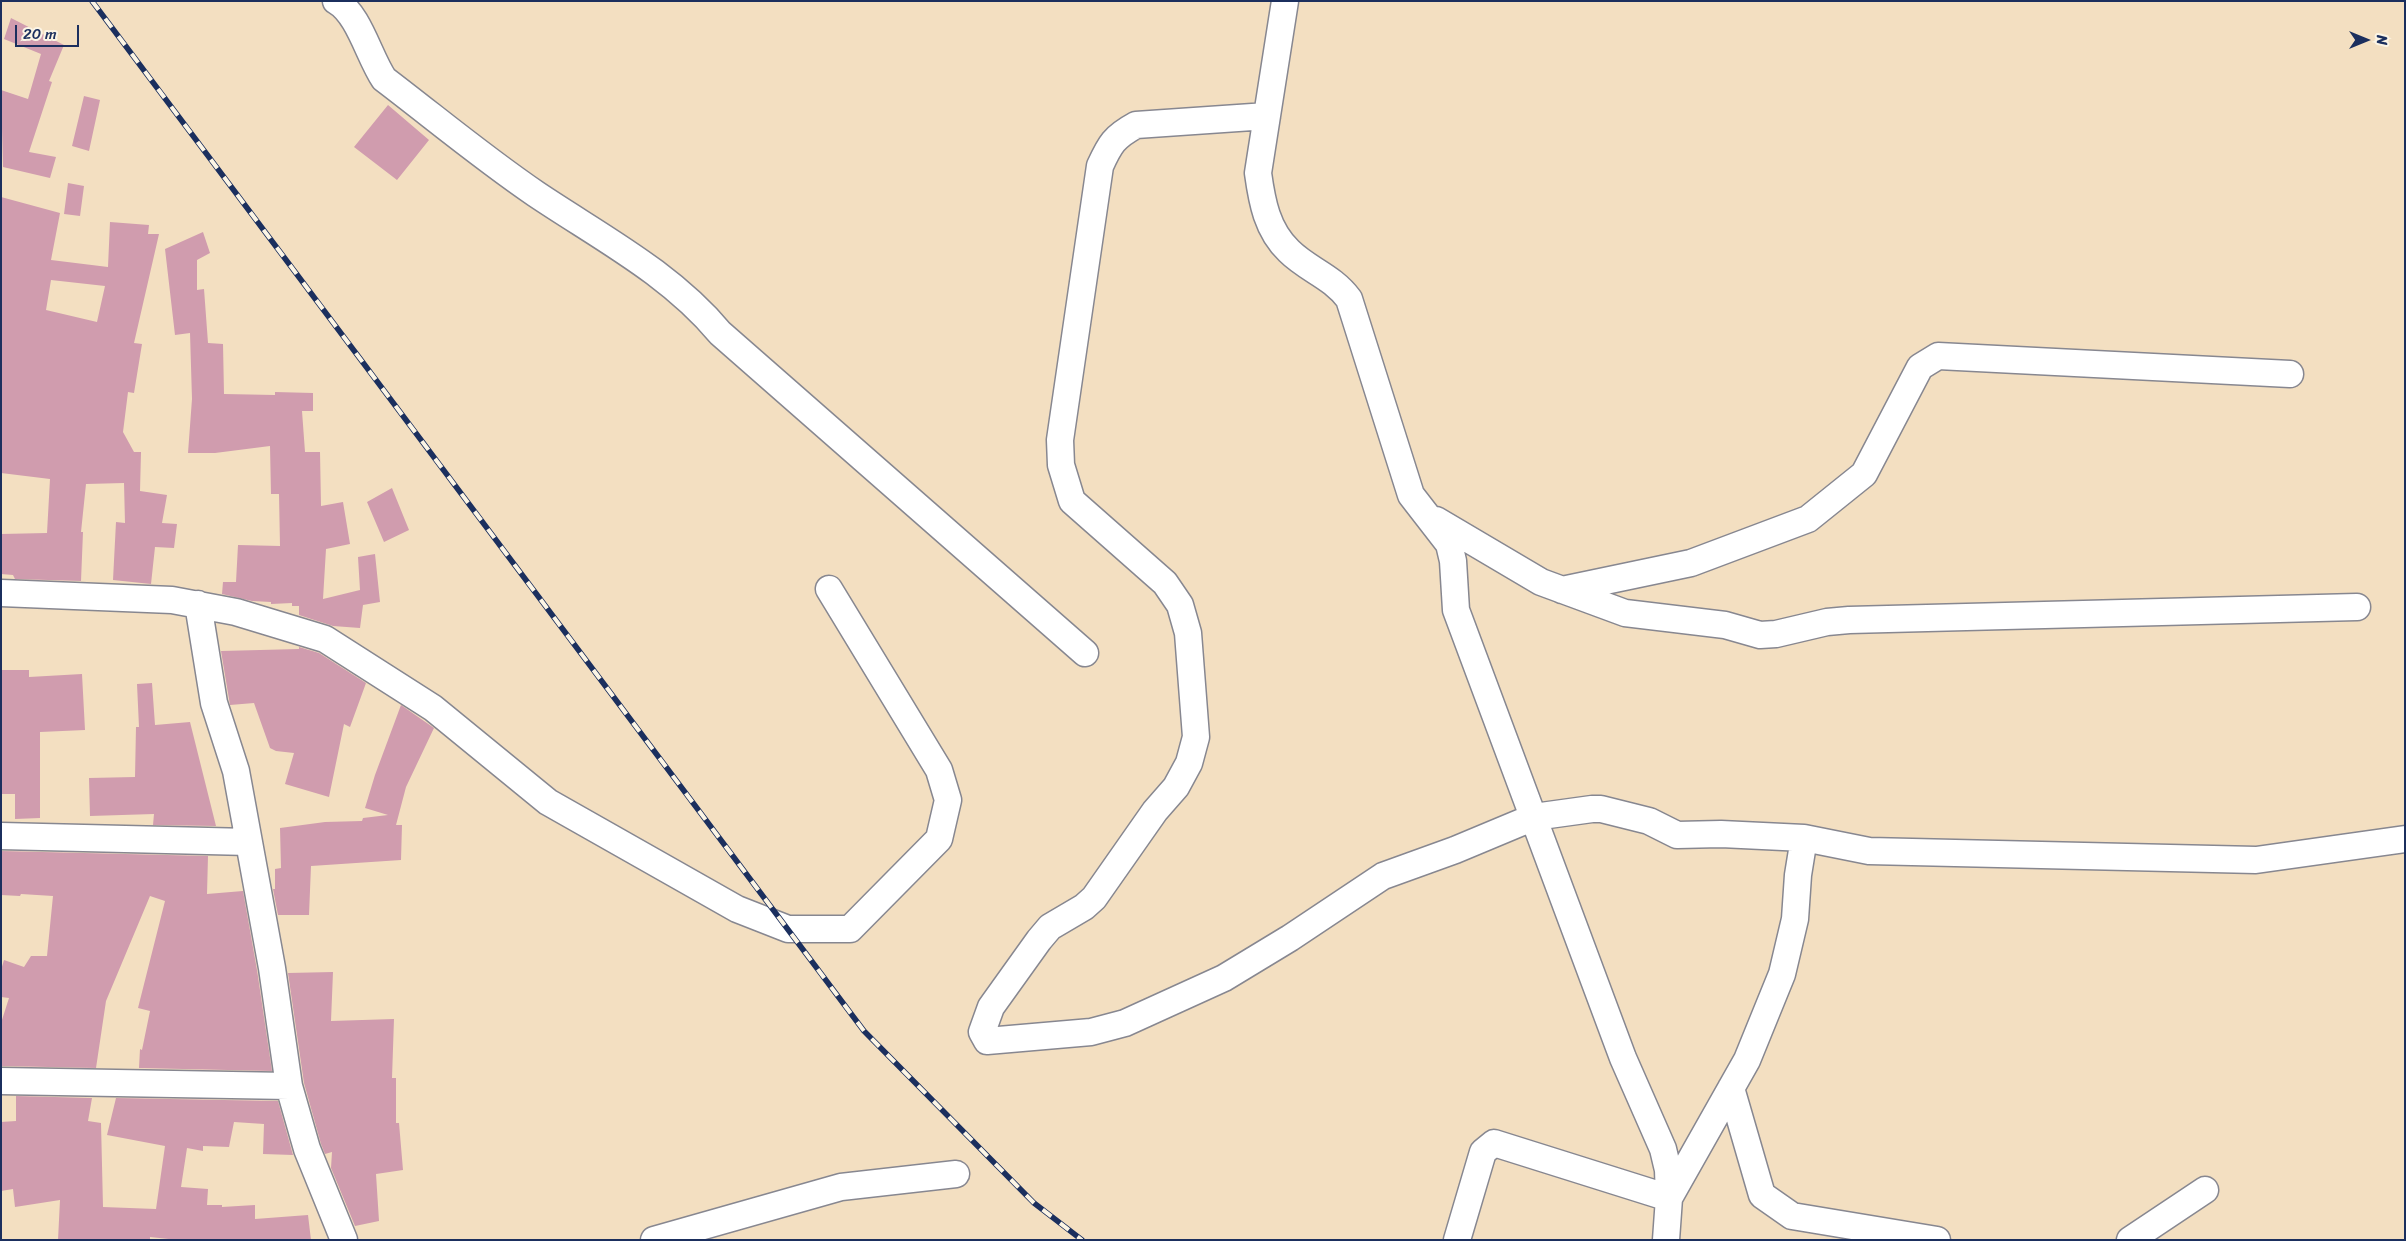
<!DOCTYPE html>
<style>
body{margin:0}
#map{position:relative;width:2406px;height:1241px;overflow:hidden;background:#f3dfc1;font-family:Sriracha,sans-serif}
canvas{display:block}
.frame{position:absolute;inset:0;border:2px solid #1b2f5e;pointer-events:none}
.north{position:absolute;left:2341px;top:15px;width:50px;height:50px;-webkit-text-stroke:4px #fcf5e5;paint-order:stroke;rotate:90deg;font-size:14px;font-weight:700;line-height:20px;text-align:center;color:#1b2f5e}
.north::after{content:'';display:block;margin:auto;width:18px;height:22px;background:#1b2f5e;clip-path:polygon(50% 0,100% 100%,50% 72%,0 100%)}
.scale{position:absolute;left:15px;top:25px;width:64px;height:22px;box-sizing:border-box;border:2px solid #1b2f5e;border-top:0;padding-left:6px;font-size:15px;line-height:18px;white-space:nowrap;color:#1b2f5e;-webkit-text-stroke:4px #fcf5e5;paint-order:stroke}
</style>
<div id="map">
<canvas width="2406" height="1241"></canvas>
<div class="frame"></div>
<div class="north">N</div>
<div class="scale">20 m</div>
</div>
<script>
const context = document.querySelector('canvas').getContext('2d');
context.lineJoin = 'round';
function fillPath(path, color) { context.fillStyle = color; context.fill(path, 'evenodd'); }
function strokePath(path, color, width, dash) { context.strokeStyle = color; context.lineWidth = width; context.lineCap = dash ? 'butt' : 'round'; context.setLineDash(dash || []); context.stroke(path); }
const building = new Path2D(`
 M11 18 64 45 49 81 52 82 29 152 56 157 50 178 3 167 1 90 28 99 41 54 4 39Z
 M84 96 100 100 89 151 72 146Z
 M388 105 429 140 397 180 354 147Z
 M68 183 84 186 80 216 64 214Z
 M1 197 60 213 51 260 108 267 110 222 149 225 148 234H159L134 343 142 344 134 393 128 392 123 432 134 452H141L140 491 167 495 162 523 177 524 174 548 155 547 151 584 113 580 116 522 125 523 124 483 86 484 81 532H83L81 581 15 579 13 575 1 574V534L47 533 50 479 1 473ZM51 280 105 286 97 322 46 310Z
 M203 232 210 253 197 260V290L204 289 208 343 223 344 224 394 275 395V392L313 393V411H302L305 452H320L321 506 343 502 350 544 326 549 323 599 360 590 358 557 375 554 380 602 363 605 360 628 333 626 299 615V606H292V603L271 604V602L252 601 222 594 223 582H236L238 545 280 546 279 494H271L270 446 215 453H188L192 399 190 333 175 335 165 249Z
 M392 488 409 530 384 542 367 502Z
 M299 647 319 653 366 683 350 727 344 724 329 797 285 784 294 753 276 751 270 748 254 703 230 705 221 651 299 649Z
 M1 670H29V677L82 674 85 730 40 732V818L15 819V794H1Z
 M152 683 155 725 190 722 216 826 153 825 154 814 90 816 89 778 135 777 136 727H139L137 684Z
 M401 705 434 728 406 787 396 825H402L401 860 311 866 309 915H278L273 889H275V869L281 868 280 828 325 822 362 821 363 818 388 815 365 808 375 775Z
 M1 851 208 856 207 894 243 891 257 970 272 1071 139 1068 140 1049 142 1050 150 1011 138 1008 165 901 150 896 106 1001 96 1068 1 1066V1023L9 998 1 997V970L4 960 24 967 31 956H47L53 896 21 894 20 896 1 895Z
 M333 972 331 1021 394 1019 392 1078H396V1123H399L403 1170 376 1174 379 1221 355 1226 331 1168 332 1152 325 1154 321 1144 304 1083 288 973Z
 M16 1096 92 1098 88 1121 101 1123 103 1207 156 1209 165 1146 107 1135 116 1098 278 1101 293 1155 263 1154 264 1124 234 1122 229 1147 203 1146V1151L187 1148 181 1187 208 1189 207 1205H222V1207L255 1205V1219L308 1215 311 1240H178L150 1237V1240H58L60 1200 15 1207 13 1189 1 1191V1122L16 1121Z`);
const minor = new Path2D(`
 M336 1C359 14 369 57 384 79 434 117 483 158 536 194 600 237 670 273 720 333L1085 653
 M1285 1 1258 173C1262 202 1267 230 1289 251 1308 270 1332 276 1349 299L1411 495 1449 544 1453 561 1456 610 1623 1058 1663 1149 1668 1170 1669 1198 1666 1240
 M1267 116 1136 125C1114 137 1110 144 1100 166L1060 440 1061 465 1072 501 1165 583 1180 605 1188 633 1196 737 1189 763 1176 787 1155 811 1094 898 1084 907 1050 927 1039 940 991 1007 982 1032 987 1041 1091 1032 1125 1023 1224 978 1290 938 1383 876 1455 850 1534 817 1592 809H1601L1649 821 1677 835 1721 834 1804 838 1869 851 2256 860 2405 839
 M1436 520 1541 582 1625 613 1725 625 1760 635 1776 634 1827 622 1849 620 2357 607
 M1562 590 1691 563 1808 519 1864 474 1920 367 1938 356 2290 374
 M1 593 172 600 236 612 325 639 433 708 548 802 737 909 788 929H850L939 839 948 800 939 770 829 589
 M198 604 214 703 236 771 272 968 289 1086 307 1149 344 1240
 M1 836 249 842
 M1 1081 289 1086
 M1731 1088 1762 1195 1792 1216 1937 1240
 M654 1240 841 1187 956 1174
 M1457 1240 1483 1152 1494 1143 1669 1198 1747 1060 1782 974 1795 919 1798 875 1804 838
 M2130 1240 2205 1190`);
const rail = new Path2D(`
 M92 1 864 1031 1034 1203 1082 1240`);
fillPath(building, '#d09cae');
strokePath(minor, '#878790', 29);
strokePath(minor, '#fff', 26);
strokePath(rail, '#1b2f5e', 5.5);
strokePath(rail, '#fcf5e5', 4, [11]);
</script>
